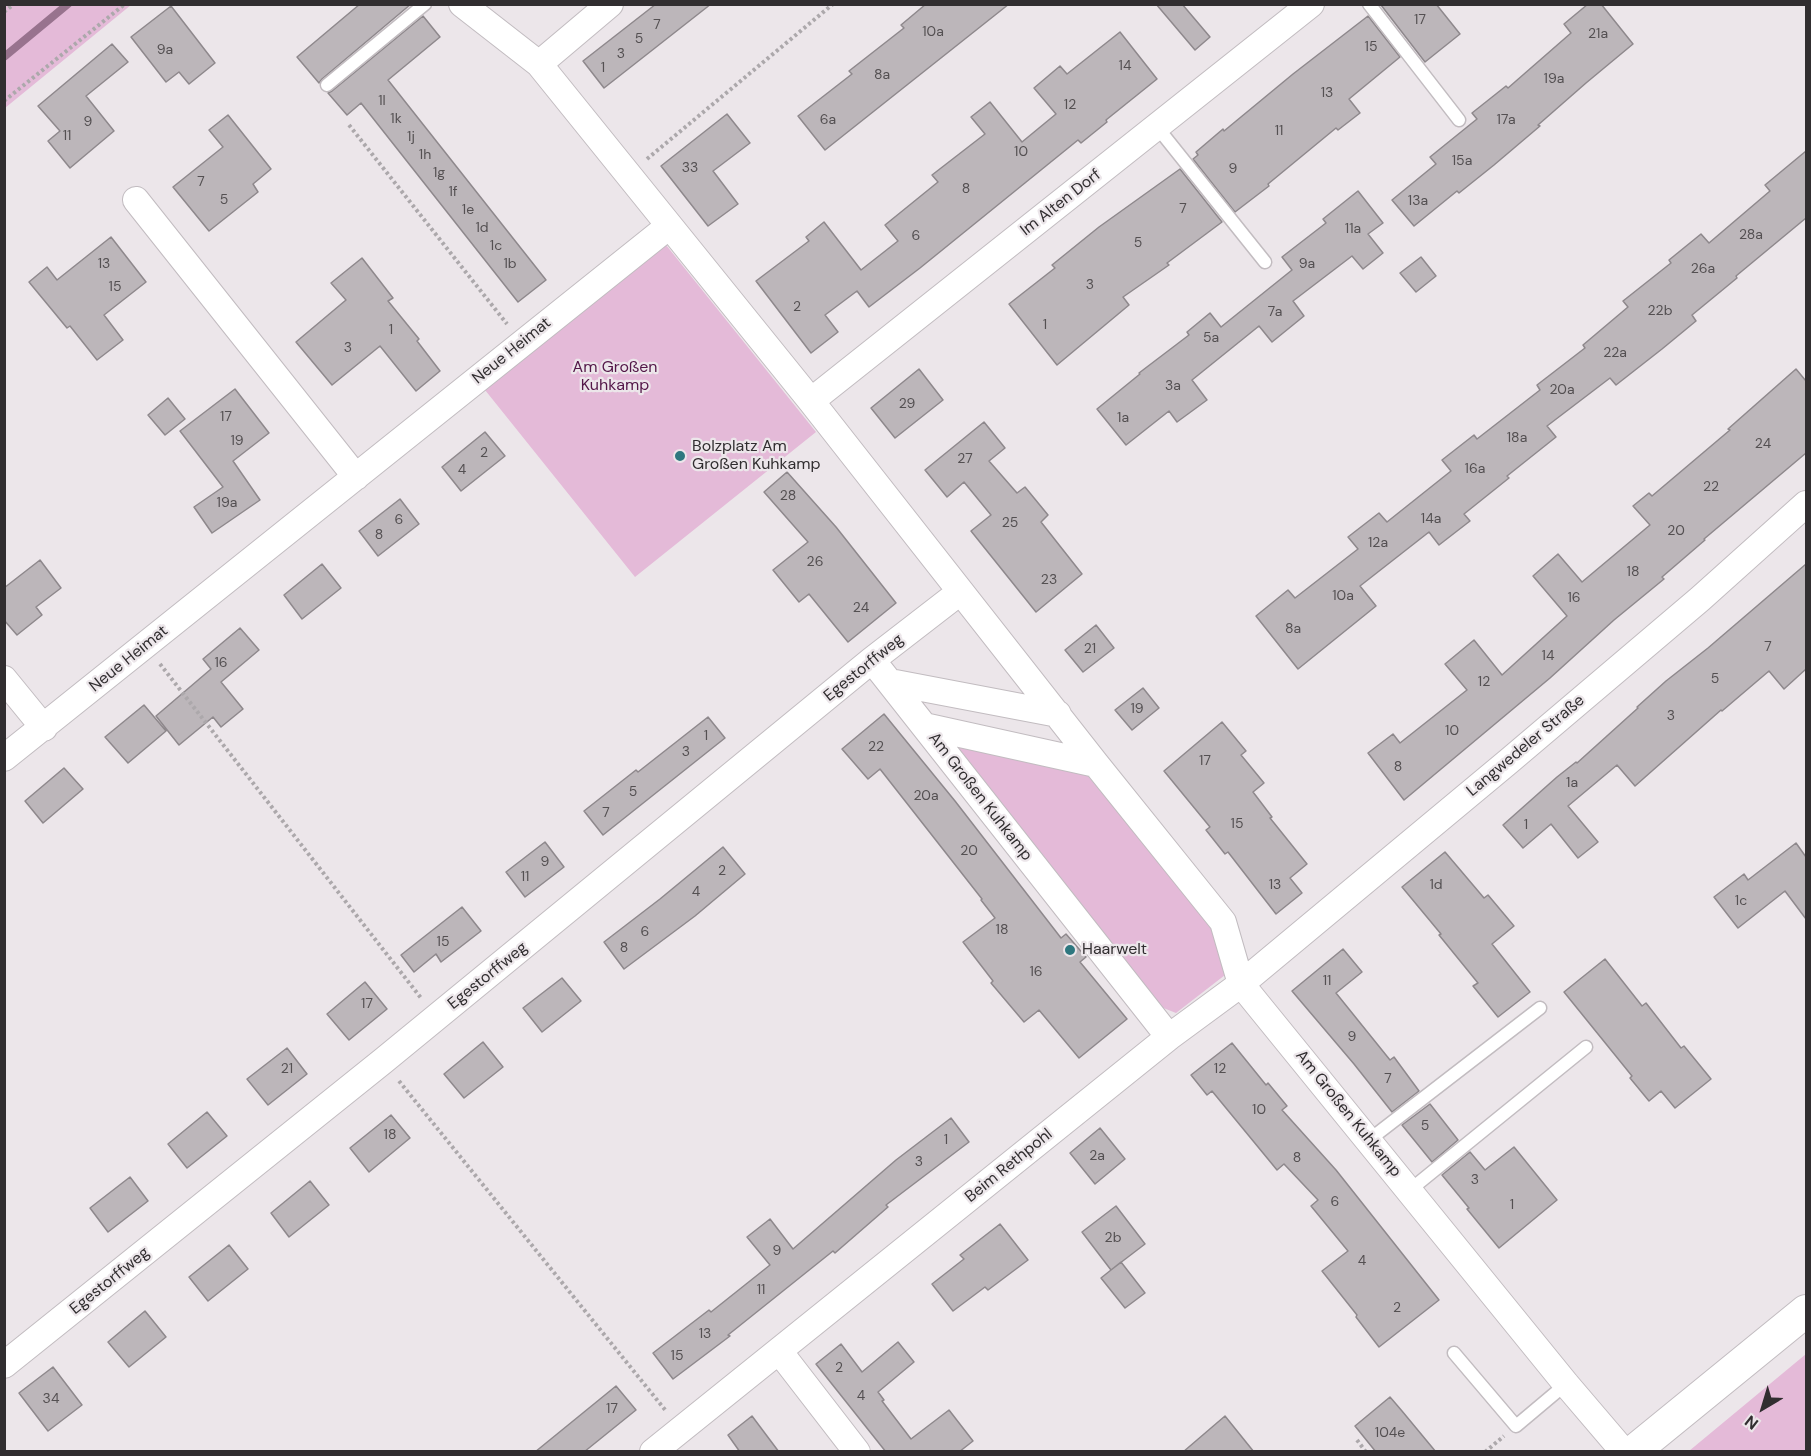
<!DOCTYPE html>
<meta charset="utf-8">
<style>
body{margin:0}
#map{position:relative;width:1811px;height:1456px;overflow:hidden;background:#ece6ea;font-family:"DM Sans",sans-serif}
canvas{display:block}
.frame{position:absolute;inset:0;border:6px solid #312e30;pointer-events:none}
.north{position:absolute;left:1733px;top:1378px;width:60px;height:60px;-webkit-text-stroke:4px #ece6ea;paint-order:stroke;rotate:218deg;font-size:16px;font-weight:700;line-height:24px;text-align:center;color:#312e30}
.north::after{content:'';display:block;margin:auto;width:21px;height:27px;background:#312e30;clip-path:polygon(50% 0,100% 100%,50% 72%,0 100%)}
</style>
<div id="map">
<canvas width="1811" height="1456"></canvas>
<div class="frame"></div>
<div class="north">N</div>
</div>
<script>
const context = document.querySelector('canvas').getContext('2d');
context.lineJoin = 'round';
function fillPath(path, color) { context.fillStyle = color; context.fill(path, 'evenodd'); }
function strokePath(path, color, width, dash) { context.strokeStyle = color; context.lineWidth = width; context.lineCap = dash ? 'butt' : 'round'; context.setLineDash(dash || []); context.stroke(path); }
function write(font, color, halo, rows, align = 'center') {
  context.font = font + ' "DM Sans",sans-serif'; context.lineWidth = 4.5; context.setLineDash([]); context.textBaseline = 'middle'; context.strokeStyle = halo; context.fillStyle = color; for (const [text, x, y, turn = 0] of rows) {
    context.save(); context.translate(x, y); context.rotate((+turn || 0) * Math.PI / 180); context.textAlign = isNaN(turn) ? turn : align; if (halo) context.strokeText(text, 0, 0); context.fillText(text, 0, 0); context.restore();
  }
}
const green = new Path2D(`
 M5 4H131V5L5 108Z
 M666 245 816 432 635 577 485 390Z
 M952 745 1087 775 1198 908 1218 940 1225 975 1176 1013 1161 1007Z
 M1806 1354V1451H1689Z`);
const stream = new Path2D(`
 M4 57 68 4`);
const building = new Path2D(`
 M360 4H411L322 79 319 83 297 57Z
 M656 4H711L604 88 583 61Z
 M926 4H1009L825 150 798 116 852 74 849 71 904 28 901 25Z
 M1156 4H1182L1210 37 1195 50Z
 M1382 4H1436L1460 34 1425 62 1381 5Z
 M1588 4H1601L1633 44 1586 83 1538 125 1540 126 1494 165 1459 193 1457 191 1414 226 1392 200 1436 164 1430 157 1477 119 1472 113 1506 86 1508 88 1571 33 1564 24Z
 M171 6 215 63 189 84 179 72 166 82 131 37Z
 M423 16 440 37 388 80 546 280 518 302 361 103 347 115 328 93 332 91Z
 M1368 16 1400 57 1349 99 1360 113 1338 130 1336 128 1268 184 1269 186 1235 212 1193 159 1198 155 1196 152 1223 129 1224 131 1293 74Z
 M1120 32 1157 79 1106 120 1107 122 1081 143 1078 140 920 268 869 307 857 291 825 315 838 332 811 353 756 281 809 241 806 237 824 222 861 270 898 241 885 225 938 182 932 175 985 134 971 117 990 102 1022 142 1056 114 1034 88 1060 66 1067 74Z
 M112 44 128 62 86 96 114 131 70 168 48 141 60 131 38 106Z
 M727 114 750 143 713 171 738 204 708 226 661 166Z
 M228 115 271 169 253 184 258 192 209 231 173 187 223 147 209 130Z
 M1806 151V218L1736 276 1737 278 1692 315 1696 321 1662 349 1616 385 1610 378 1547 426 1556 437 1507 476 1509 478 1464 514 1470 521 1439 545 1429 532 1360 586 1376 606 1298 669 1256 616 1288 590 1295 598 1358 549 1348 537 1379 513 1387 522 1451 471 1442 460 1474 435 1477 439 1540 390 1537 385 1585 348 1583 345 1628 307 1623 301 1671 263 1669 260 1701 234 1709 243 1770 191 1765 185Z
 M1180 169 1222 222 1167 263 1169 265 1123 297 1129 305 1057 365 1009 304 1055 268 1052 265 1099 227Z
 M1358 191 1383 223 1368 234 1383 253 1363 269 1352 256 1293 301 1304 316 1272 342 1259 326 1192 380 1207 400 1177 422 1169 411 1126 445 1097 409 1140 374 1139 373 1189 335 1187 332 1210 313 1221 327 1292 270 1282 257 1326 223 1323 219Z
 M111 237 146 282 104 315 123 340 97 360 70 326 67 328 29 282 47 267 57 280Z
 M1421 257 1436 276 1416 292 1400 273Z
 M362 258 393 298 388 301 419 339 417 341 440 371 416 391 380 346 332 385 296 342 346 300 331 283Z
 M919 369 943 400 895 438 871 408Z
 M1796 369 1806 381V453L1704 539 1705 540 1662 577 1664 579 1614 620 1550 678 1404 800 1368 753 1393 734 1400 743 1467 690 1445 664 1474 640 1502 675 1567 616 1533 576 1558 554 1582 582 1650 525 1633 506 1649 493 1652 496 1730 430 1728 429Z
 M235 389 269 433 233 461 260 500 212 533 194 507 223 487 180 431Z
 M168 398 185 419 165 435 148 415Z
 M984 422 1005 448 989 461 1017 493 1025 487 1048 515 1041 522 1082 574 1036 612 971 531 991 515 964 482 947 497 925 470Z
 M485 432 505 456 461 491 442 467Z
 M787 472 836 527 896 603 848 642 809 594 799 602 773 570 808 542 764 492Z
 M400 499 419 524 378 556 359 531Z
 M40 560 61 588 36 607 42 615 17 635 4 620V588Z
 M322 564 341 588 302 619 284 595Z
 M1806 564V669L1784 689 1769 671 1722 711 1721 710 1635 786 1617 765 1568 806 1598 842 1578 858 1551 824 1523 848 1503 825 1557 777 1576 762 1577 763 1638 708 1637 707 1666 681 1708 648Z
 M1096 625 1114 648 1083 672 1065 650Z
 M240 628 259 650 221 682 243 709 221 727 213 717 179 745 156 716 211 669 203 659Z
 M1143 688 1159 708 1132 730 1115 710Z
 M144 705 166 731 128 763 105 737Z
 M884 714 955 801 1061 938 1066 934 1086 957 1080 962 1127 1019 1079 1058 1039 1010 1024 1022 991 983 993 981 963 942 995 918 981 900 982 899 880 769 868 779 842 749Z
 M708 717 725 738 603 835 584 811 636 770 638 772Z
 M1222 722 1246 751 1241 755 1264 783 1253 792 1272 817 1270 818 1307 864 1290 878 1302 893 1276 914 1228 852 1225 854 1206 830 1210 827 1164 771Z
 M64 768 83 789 43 823 25 801Z
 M545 842 564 867 525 897 506 872Z
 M1796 843 1806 857V919L1785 891 1738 928 1714 897 1744 874 1748 880Z
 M723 847 745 874 695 916 624 969 604 942 660 899Z
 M1445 852 1484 898 1488 895 1514 926 1492 944 1530 992 1498 1017 1473 986 1478 983 1439 935 1441 934 1402 887Z
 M462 907 481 931 441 962 436 954 414 972 401 955Z
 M1343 949 1362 972 1336 993 1390 1060 1394 1057 1419 1091 1392 1112 1354 1064 1292 991Z
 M1605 959 1642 1006 1646 1003 1681 1048 1684 1046 1711 1079 1675 1108 1661 1091 1649 1101 1630 1078 1632 1076 1564 992Z
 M562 978 581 1001 542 1032 523 1008Z
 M365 982 387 1009 349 1040 327 1014Z
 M483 1042 503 1067 464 1098 444 1074Z
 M1232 1043 1266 1085 1268 1083 1287 1106 1282 1110 1336 1170 1439 1300 1379 1347 1356 1317 1357 1315 1322 1271 1348 1251 1311 1206 1318 1200 1284 1164 1277 1170 1212 1091 1207 1095 1191 1075Z
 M287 1048 307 1074 268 1105 247 1079Z
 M1430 1104 1458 1140 1432 1162 1402 1125Z
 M207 1112 227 1136 187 1168 168 1144Z
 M391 1115 410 1138 369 1172 350 1148Z
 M951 1118 969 1142 886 1205 888 1207 835 1253 833 1251 728 1335 730 1336 673 1379 653 1353 709 1310 711 1312 770 1265 747 1237 770 1219 793 1249 896 1160Z
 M1100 1128 1125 1159 1095 1184 1070 1153Z
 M1514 1147 1557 1200 1499 1248 1467 1209 1469 1208 1442 1175 1470 1152 1485 1170Z
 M130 1177 148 1201 108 1232 90 1208Z
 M310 1181 329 1205 289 1237 271 1213Z
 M1116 1206 1145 1244 1111 1270 1082 1232Z
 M1000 1224 1028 1260 988 1290 985 1287 953 1311 932 1284 964 1259 960 1255Z
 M229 1245 248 1269 208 1301 189 1277Z
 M1121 1262 1145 1293 1125 1308 1101 1278Z
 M145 1311 166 1337 129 1367 108 1342Z
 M898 1342 914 1362 878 1392 884 1400 882 1401 911 1439 949 1410 973 1441 959 1452H886L816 1364 841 1344 862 1372Z
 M53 1367 82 1405 48 1431 19 1393Z
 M616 1386 636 1410 584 1452H535Z
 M1390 1397 1402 1411 1436 1452H1376L1355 1426Z
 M752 1416 779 1452H740L728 1435Z
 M1225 1416 1254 1452H1183Z`);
const path = new Path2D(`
 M4 12 14 4
 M4 101 125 4
 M349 125 507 324
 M647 159 833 4
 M160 664 421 998
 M399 1081 666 1411
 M1357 1440 1366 1452
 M1485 1452 1504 1436`);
const service = new Path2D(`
 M1369 4 1459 120
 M327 85 425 4
 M1157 127 1265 262
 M1369 1140 1540 1008
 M1410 1190 1586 1047
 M1454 1353 1516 1426 1566 1384`);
const minor = new Path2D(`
 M462 4 539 64 811 401 1096 764 1223 922 1241 984 1566 1384 1624 1452
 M539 64 610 4
 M136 200 356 477
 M811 401 1311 4
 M872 660 1169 1037
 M4 679 44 728
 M890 682 1058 714
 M924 726 1096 764
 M4 758 669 226
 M779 1351 857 1452
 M4 1365 383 1061 872 660 960 592
 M653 1452 1169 1037 1241 984 1509 761 1700 599 1806 504`);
const tertiary = new Path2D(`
 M1633 1452 1806 1311`);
const markers = [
 [680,456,6,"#2e777f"],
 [1070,950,6,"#2e777f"]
];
const numberNames = [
 ["17",1420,20],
 ["7",657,25],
 ["10a",933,32],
 ["21a",1598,34],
 ["5",639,39],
 ["15",1371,47],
 ["9a",165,50],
 ["3",621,54],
 ["14",1125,66],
 ["1",603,68],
 ["8a",882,75],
 ["19a",1554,79],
 ["13",1327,93],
 ["1l",382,101],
 ["12",1070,105],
 ["1k",396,119],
 ["6a",828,120],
 ["17a",1506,120],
 ["9",88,122],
 ["11",1279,131],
 ["11",67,136],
 ["1j",411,137],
 ["10",1021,152],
 ["1h",425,155],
 ["15a",1462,161],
 ["33",690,168],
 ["9",1233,169],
 ["1g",439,173],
 ["7",201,182],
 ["8",966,189],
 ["1f",453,192],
 ["5",224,200],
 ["13a",1418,201],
 ["7",1183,209],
 ["1e",468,210],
 ["1d",482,228],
 ["11a",1353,229],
 ["28a",1751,235],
 ["6",916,236],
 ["5",1138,243],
 ["1c",496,246],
 ["13",104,264],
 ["1b",510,264],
 ["9a",1307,264],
 ["26a",1703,269],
 ["3",1090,285],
 ["15",115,287],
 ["2",797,307],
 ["22b",1660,311],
 ["7a",1275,312],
 ["1",1045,325],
 ["1",391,330],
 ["5a",1211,338],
 ["3",348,348],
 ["22a",1615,353],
 ["3a",1173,386],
 ["20a",1562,390],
 ["29",907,404],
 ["17",226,417],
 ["1a",1123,418],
 ["18a",1517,438],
 ["19",237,441],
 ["24",1763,444],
 ["2",484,453],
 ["27",965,459],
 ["16a",1475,469],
 ["4",462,470],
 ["22",1711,487],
 ["28",788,496],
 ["19a",227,503],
 ["14a",1431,519],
 ["6",399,520],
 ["25",1010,523],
 ["20",1676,531],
 ["8",379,535],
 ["12a",1378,543],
 ["26",815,562],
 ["18",1633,572],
 ["23",1049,580],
 ["10a",1343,596],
 ["16",1574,598],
 ["24",861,608],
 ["8a",1293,629],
 ["7",1768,647],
 ["21",1090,649],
 ["14",1548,656],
 ["16",221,663],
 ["5",1715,679],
 ["12",1484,682],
 ["19",1137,709],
 ["3",1671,716],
 ["10",1452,731],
 ["1",706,736],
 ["22",876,747],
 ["3",686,752],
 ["17",1205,761],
 ["8",1398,767],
 ["1a",1572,783],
 ["5",633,792],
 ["20a",926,796],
 ["7",606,813],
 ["15",1237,824],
 ["1",1526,825],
 ["20",969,851],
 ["9",545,862],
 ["2",722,871],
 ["11",525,877],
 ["13",1275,885],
 ["1d",1436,885],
 ["4",696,892],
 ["1c",1741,901],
 ["18",1002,930],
 ["6",645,932],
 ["15",443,942],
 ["8",624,948],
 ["16",1036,972],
 ["11",1327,981],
 ["17",367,1004],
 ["9",1352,1037],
 ["21",287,1069],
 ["12",1220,1069],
 ["7",1388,1079],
 ["10",1259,1110],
 ["5",1425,1126],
 ["18",390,1135],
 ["1",946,1140],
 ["2a",1097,1156],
 ["8",1297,1158],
 ["3",919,1162],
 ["3",1475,1180],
 ["6",1335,1202],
 ["1",1512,1205],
 ["2b",1113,1238],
 ["9",777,1251],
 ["4",1362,1261],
 ["11",761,1290],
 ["2",1397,1308],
 ["13",705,1334],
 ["15",677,1356],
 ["2",839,1368],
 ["4",861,1396],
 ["34",51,1399],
 ["17",612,1409],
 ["104e",1390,1433]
];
const streetNames = [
 ["Im Alten Dorf",1061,203,-38],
 ["Neue Heimat",512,351,-39],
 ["Neue Heimat",129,659,-39],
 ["Egestorffweg",864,668,-39],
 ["Langwedeler Straße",1526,746,-40],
 ["Am Großen Kuhkamp",980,797,52],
 ["Egestorffweg",488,976,-39],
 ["Am Großen Kuhkamp",1348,1114,51],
 ["Beim Rethpohl",1009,1166,-39],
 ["Egestorffweg",110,1281,-39]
];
const parkNames = [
 ["Am Großen",615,368],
 ["Kuhkamp",615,386]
];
const poiNames = [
 ["Bolzplatz Am",692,447],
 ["Großen Kuhkamp",692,465],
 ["Haarwelt",1082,950]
];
fillPath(green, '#e4bad8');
strokePath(stream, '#98738e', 8);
fillPath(building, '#bcb6ba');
strokePath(building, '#8e888c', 1.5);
strokePath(service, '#c2bcc0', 15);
strokePath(minor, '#c2bcc0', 28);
strokePath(tertiary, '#c2bcc0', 34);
strokePath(path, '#aca8ab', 4, [3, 3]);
strokePath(service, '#fff', 12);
strokePath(minor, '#fff', 26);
strokePath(tertiary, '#fff', 32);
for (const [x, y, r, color] of markers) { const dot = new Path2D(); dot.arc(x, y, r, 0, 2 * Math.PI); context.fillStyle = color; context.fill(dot); strokePath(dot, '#ece6ea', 2); }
write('14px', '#545052', null, numberNames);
write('16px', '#312e30', '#ece6ea', streetNames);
write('16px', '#531748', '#ece6ea', parkNames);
write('16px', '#312e30', '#ece6ea', poiNames, 'left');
</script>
